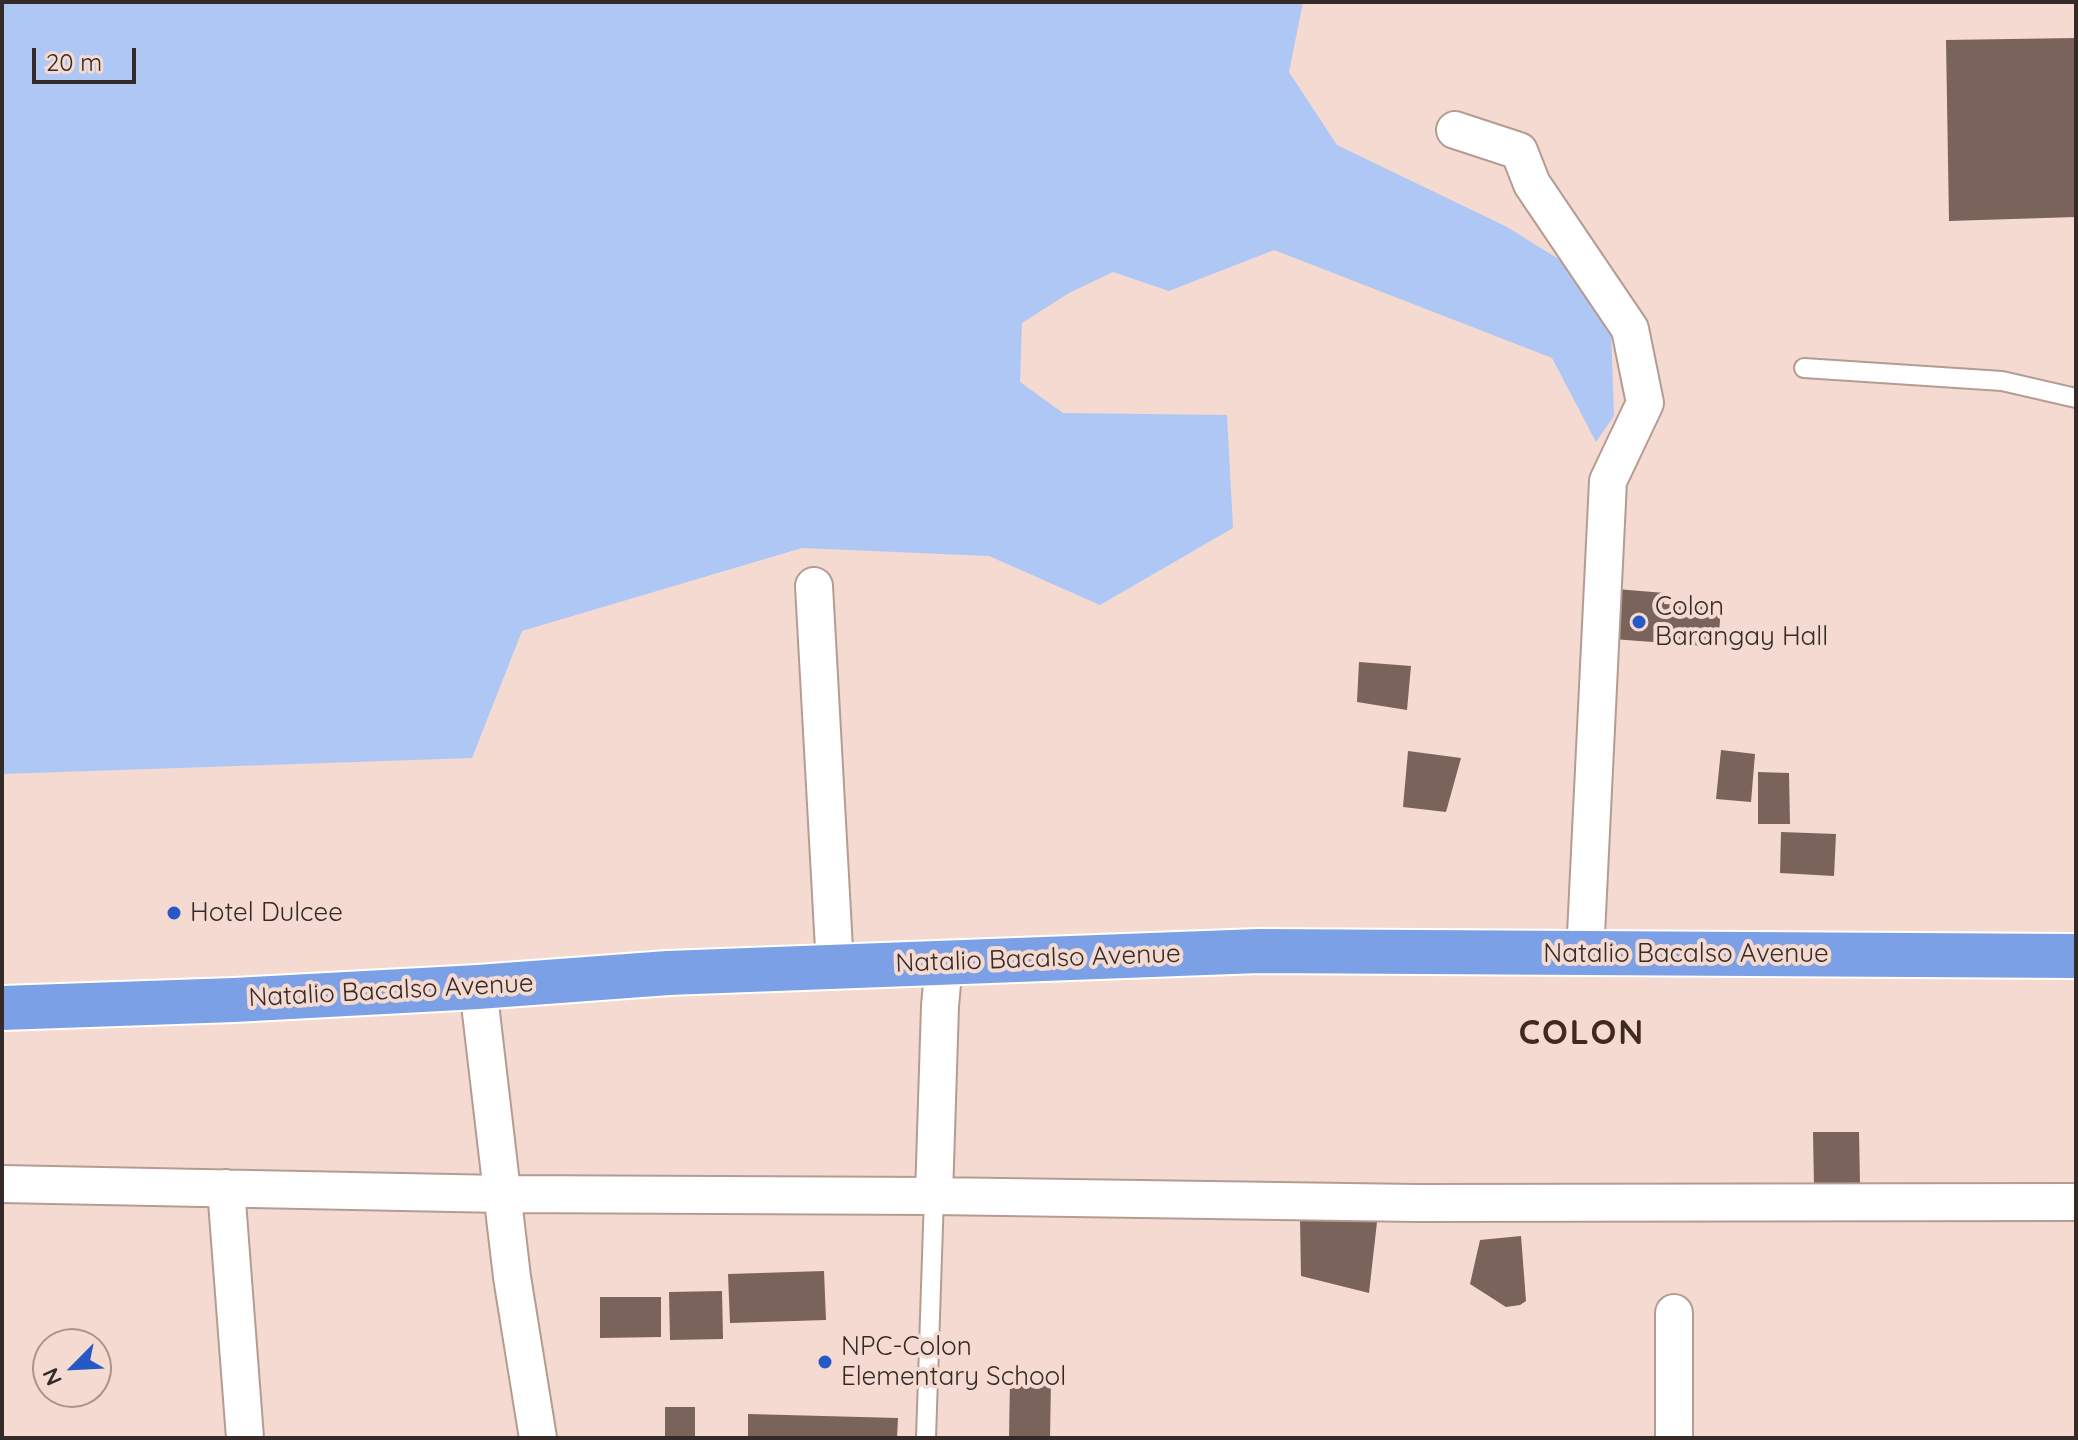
<!DOCTYPE html>
<style>
body{margin:0}
#map{position:relative;width:2078px;height:1440px;overflow:hidden;background:#f4dad0;font-family:Quicksand,sans-serif}
canvas{display:block}
.frame{position:absolute;inset:0;border:4px solid #342a27;pointer-events:none}
.north{position:absolute;left:32px;top:1328px;width:80px;height:80px;box-sizing:border-box;background:#f4dad0;border:2px solid #a7948c;border-radius:50%;rotate:246deg;font-size:22px;font-weight:700;line-height:32px;text-align:center;color:#342a27}
.north::after{content:'';display:block;margin:auto;width:28px;height:36px;background:#2559c6;clip-path:polygon(50% 0,100% 100%,50% 72%,0 100%)}
.scale{position:absolute;left:32px;top:48px;width:104px;height:36px;box-sizing:border-box;border:4px solid #342a27;border-top:0;padding-left:10px;font-size:24px;line-height:28px;white-space:nowrap;color:#342a27;-webkit-text-stroke:6px #f4dad0;paint-order:stroke}
</style>
<div id="map">
<canvas width="2078" height="1440"></canvas>
<div class="frame"></div>
<div class="north">N</div>
<div class="scale">20 m</div>
</div>
<script>
const context = document.querySelector('canvas').getContext('2d');
context.lineJoin = 'round';
function fillPath(path, color) { context.fillStyle = color; context.fill(path, 'evenodd'); }
function strokePath(path, color, width, dash) { context.strokeStyle = color; context.lineWidth = width; context.lineCap = dash ? 'butt' : 'round'; context.setLineDash(dash || []); context.stroke(path); }
function write(font, color, halo, rows, align = 'center') {
  context.font = font + ' Quicksand,sans-serif'; context.lineWidth = 8; context.setLineDash([]); context.textBaseline = 'middle'; context.strokeStyle = halo; context.fillStyle = color; for (const [text, x, y, turn = 0] of rows) {
    context.save(); context.translate(x, y); context.rotate((+turn || 0) * Math.PI / 180); context.textAlign = isNaN(turn) ? turn : align; if (halo) context.strokeText(text, 0, 0); context.fillText(text, 0, 0); context.restore();
  }
}
const water = new Path2D(`
 M2 2H1303L1289 72 1337 145 1507 227 1565 263 1611 327 1614 416 1596 442 1552 358 1274 250 1169 291 1113 272 1069 293 1022 323 1020 382 1063 413 1227 415 1233 528 1100 605 989 556 802 548 522 631 472 758 2 774Z`);
const building = new Path2D(`
 M2076 38V217L1949 221 1946 40Z
 M1616 589 1665 593 1664 604 1721 607 1718 647 1613 639Z
 M1359 662 1411 666 1407 710 1357 702Z
 M1721 750 1755 754 1751 802 1716 799Z
 M1408 751 1461 758 1446 812 1403 807Z
 M1758 772 1789 773 1790 824H1758Z
 M1781 832 1836 834 1834 876 1780 873Z
 M1813 1132H1859L1860 1184 1814 1187Z
 M1300 1218 1377 1222 1369 1293 1301 1276Z
 M1521 1236 1526 1301 1520 1305 1506 1307 1470 1284 1480 1240Z
 M824 1271 826 1320 730 1323 728 1274Z
 M722 1291 723 1339 670 1340 669 1292Z
 M600 1297H661V1337L600 1338Z
 M1010 1379 1051 1380 1050 1438H1009Z
 M665 1407H695V1438H665Z
 M748 1414 898 1418 897 1438H748Z`);
const service = new Path2D(`
 M1804 368 2002 381 2076 398
 M926 1438 934 1196`);
const minor = new Path2D(`
 M1455 130 1519 151 1532 184 1630 329 1645 403 1608 481 1585 955
 M814 586 835 967
 M478 987 512 1277 538 1438
 M2 1184 502 1194 934 1196 1416 1203 2076 1202
 M226 1188 245 1438
 M934 1196 940 1006 944 962
 M1674 1438V1313`);
const trunk = new Path2D(`
 M2 1008 234 1000 478 987 668 973 1259 951 2076 956`);
const markers = [
 [1639,622,8,"#2559c6"],
 [174,913,8,"#2559c6"],
 [825,1362,8,"#2559c6"]
];
const poiNames = [
 ["Colon",1655,607],
 ["Barangay Hall",1655,637],
 ["Hotel Dulcee",190,913],
 ["NPC-Colon",841,1347],
 ["Elementary School",841,1377]
];
const streetNames = [
 ["Natalio Bacalso Avenue",1686,954],
 ["Natalio Bacalso Avenue",1038,959,-2],
 ["Natalio Bacalso Avenue",391,991,-3]
];
const districtNames = [
 ["COLON",1582,1034]
];
fillPath(water, '#afc7f5');
fillPath(building, '#79635a');
strokePath(service, '#b59c93', 22);
strokePath(minor, '#b59c93', 40);
strokePath(trunk, '#fff', 48);
strokePath(service, '#fff', 18);
strokePath(minor, '#fff', 36);
strokePath(trunk, '#7ca0e6', 44);
for (const [x, y, r, color] of markers) { const dot = new Path2D(); dot.arc(x, y, r, 0, 2 * Math.PI); context.fillStyle = color; context.fill(dot); strokePath(dot, '#f4dad0', 3); }
write('26px', '#342a27', '#f4dad0', poiNames, 'left');
write('26px', '#342a27', '#f4dad0', streetNames);
context.letterSpacing = '2px';
write('bold 34px', '#3e2a22', '#f4dad0', districtNames);
context.letterSpacing = '0px';
</script>
